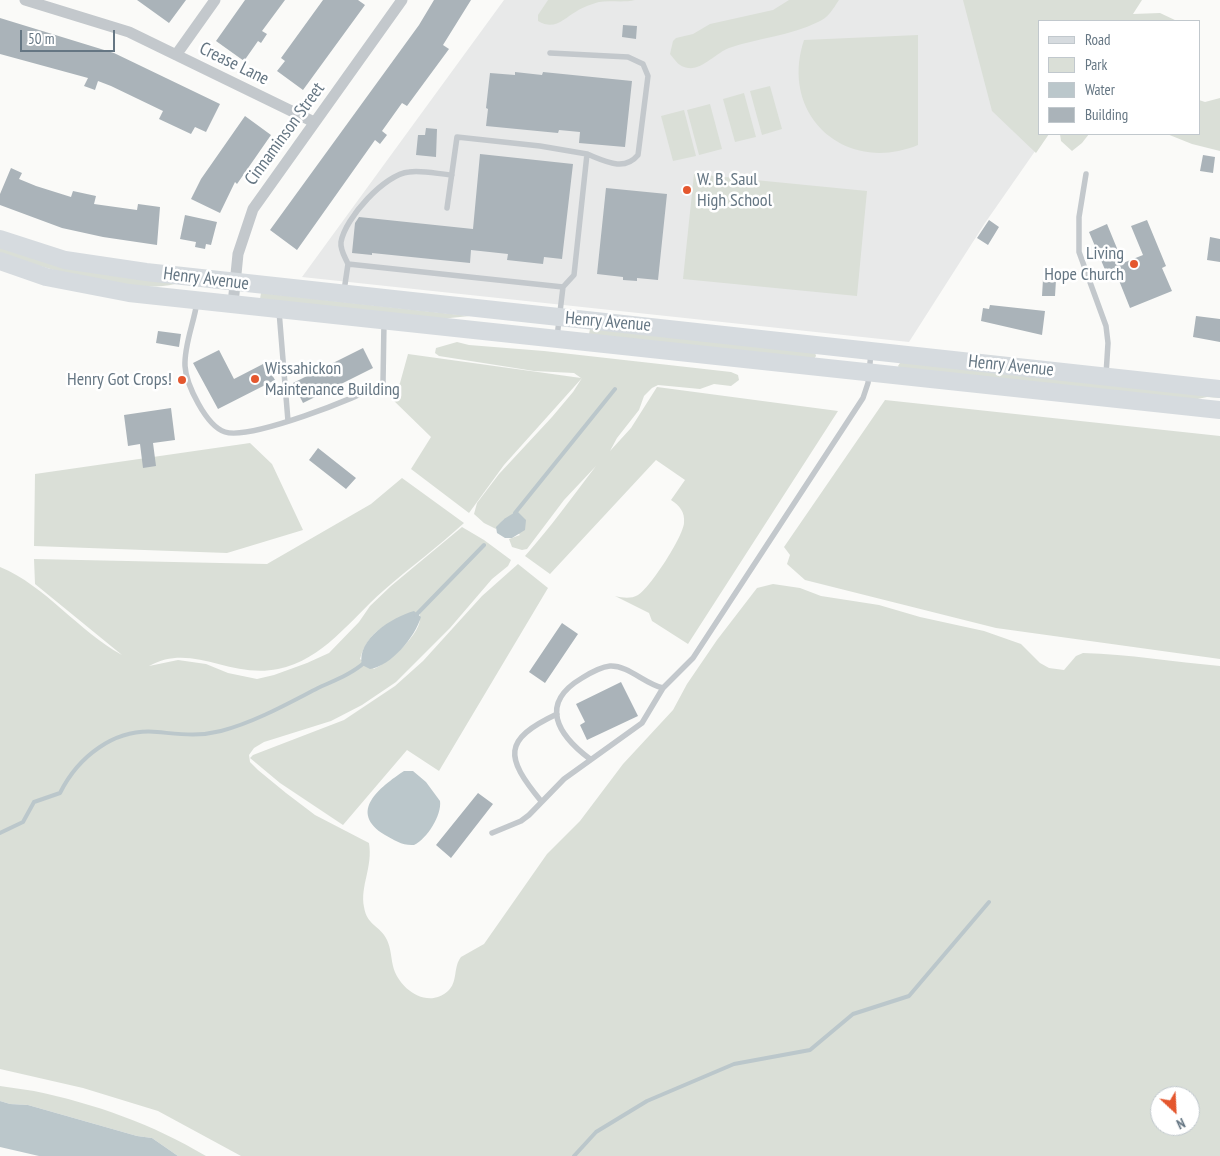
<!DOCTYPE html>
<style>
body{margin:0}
#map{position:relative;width:1220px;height:1156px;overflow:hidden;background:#fafaf8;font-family:"PT Sans Narrow",sans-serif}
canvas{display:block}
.legend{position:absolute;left:1038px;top:20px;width:162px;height:115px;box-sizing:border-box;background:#fff;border:1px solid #c1c8cd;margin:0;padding:6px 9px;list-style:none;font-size:15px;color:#657683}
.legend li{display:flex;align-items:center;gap:10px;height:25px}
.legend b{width:25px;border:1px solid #c1c8cd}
.north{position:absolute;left:1150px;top:1086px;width:50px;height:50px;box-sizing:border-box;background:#fff;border:1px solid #c1c8cd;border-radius:50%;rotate:155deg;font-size:14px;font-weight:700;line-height:20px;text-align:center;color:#657683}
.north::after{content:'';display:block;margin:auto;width:18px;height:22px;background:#e4572e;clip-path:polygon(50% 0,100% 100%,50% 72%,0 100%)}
.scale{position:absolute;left:20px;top:30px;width:95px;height:22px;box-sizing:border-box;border:2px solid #657683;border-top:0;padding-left:6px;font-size:15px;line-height:18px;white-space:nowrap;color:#657683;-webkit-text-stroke:4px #fff;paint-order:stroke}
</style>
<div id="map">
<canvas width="1220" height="1156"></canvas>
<ul class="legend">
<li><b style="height:6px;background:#d6dbdf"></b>Road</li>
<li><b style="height:14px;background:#dadfd7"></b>Park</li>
<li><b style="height:14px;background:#bbc7cb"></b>Water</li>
<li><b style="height:14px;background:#aab3b9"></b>Building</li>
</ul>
<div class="north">N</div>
<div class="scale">50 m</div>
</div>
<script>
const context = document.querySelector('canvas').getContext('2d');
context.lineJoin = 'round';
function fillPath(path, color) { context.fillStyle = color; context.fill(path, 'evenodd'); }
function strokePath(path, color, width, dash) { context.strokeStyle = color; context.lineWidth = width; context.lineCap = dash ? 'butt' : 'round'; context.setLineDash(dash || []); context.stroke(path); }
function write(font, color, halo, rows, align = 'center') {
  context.font = font + ' "PT Sans Narrow",sans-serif'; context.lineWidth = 5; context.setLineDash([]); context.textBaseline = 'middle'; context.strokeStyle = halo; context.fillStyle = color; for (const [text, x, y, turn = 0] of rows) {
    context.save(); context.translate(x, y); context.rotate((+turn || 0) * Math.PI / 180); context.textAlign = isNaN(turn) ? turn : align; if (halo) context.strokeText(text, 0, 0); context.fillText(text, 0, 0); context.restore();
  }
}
const built = new Path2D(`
 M504 0H1140L1039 21V134H1047L985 223 909 342 302 277Z`);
const green = new Path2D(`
 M548 0H635C623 3 610 0 599 2 592 4 583 7 577 11 563 19 555 31 538 21V15Z
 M789 0H839C833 9 828 18 818 22 790 36 758 38 729 48 716 53 702 70 688 68 679 67 675 60 670 54L673 41 676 38 693 34 710 24 773 10Z
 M963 0H1142L1133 14 1160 13 1177 21H1039V134H1049L1036 153 992 111Z
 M918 35V145C845 175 779 115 804 40Z
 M770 86 782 129 762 135 750 91Z
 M744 93 756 137 735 142 723 99Z
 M1220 98V151L1192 144 1167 134H1199V100L1205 102Z
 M710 104 722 149 699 155 687 110Z
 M684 110 696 156 673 161 661 116Z
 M1060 134H1089L1082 143 1072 151 1061 141Z
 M694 174 867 191 857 296 683 279Z
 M0 245 175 284C127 295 47 268 0 254Z
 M261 293 470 316 440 319 260 299Z
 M590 329 815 352 816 356 814 359 589 334Z
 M457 342 469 345 544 351 731 372 738 375 739 380 731 386 714 384 700 389 658 385 652 388 644 396 639 410 617 438 610 451 631 428 657 387 838 411 688 644 652 621 649 613 615 596C623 598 631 599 638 595 650 588 683 537 684 523 685 512 680 506 671 500L685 480 656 460 550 574 525 556C550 528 573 496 596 466L564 500 527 549 522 550 512 547 509 539 520 535 504 519 496 529 484 523 474 514 477 503 499 474 552 417 573 392 582 378 504 465 469 513 411 469 431 437 391 398 400 383 408 354 581 378 574 373 534 371 439 356 435 353 436 348Z
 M912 362 1220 396V398L1207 397 1193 400 899 368 898 366 900 363Z
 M885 400 1220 436V659L996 628 805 580 787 564 790 555 784 547Z
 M250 443 272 464 303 530 227 553 34 546 35 474Z
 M402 478 464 523C438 547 409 568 383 591 350 620 323 660 278 669 229 679 192 642 149 666L178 660 206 664 228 673 257 679 274 675 307 663 329 653 359 622 370 606 391 586 462 527 484 540 511 560 508 566 492 579 450 628 396 682 362 705 331 721 264 742 254 748 249 755 250 762 258 770 286 793 315 815 369 843C373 867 360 886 364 907 367 926 380 925 387 940 391 949 391 957 393 966 398 988 427 1010 448 991 458 982 453 967 461 957L484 944 547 854 580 821 623 764 673 710 687 684 717 640 757 588 773 584 800 588 821 596 879 605 920 617 984 631 1021 644 1040 663 1049 668 1064 670 1076 656 1083 653C1129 654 1174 662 1220 666V1156H241L158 1111 83 1088 0 1069V567C46 586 78 631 122 655L35 584 34 559 267 564 371 504ZM419 613C427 630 388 663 374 669L360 659C369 628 391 621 419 613ZM1160 1096H1190V1126H1160Z
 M518 564 548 588 439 771 407 750 343 825 280 783 250 758 253 755 344 720 395 686 423 661 482 596Z
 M0 1086C11 1088 23 1089 34 1091 96 1104 152 1124 206 1156H178L152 1138 137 1136 28 1105 10 1104 0 1101Z`);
const water = new Path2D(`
 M517 511 526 520 525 530 512 538H505L497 533 496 527 504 519Z
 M414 611 421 617C415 637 391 666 370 669L362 665C356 639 393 617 414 611Z
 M404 771H413L426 782 440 801C442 815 427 839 414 845 403 846 394 840 385 835 347 812 380 787 404 771Z
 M0 1101 10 1104 28 1105 137 1136 152 1138 178 1156H39L0 1147Z`);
const stream = new Path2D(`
 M515 513 615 389
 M416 615 484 545
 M0 833 23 822 34 802 60 793C78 757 114 728 157 732 180 734 197 737 221 731 255 722 287 704 318 688 333 681 352 674 365 662
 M574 1156 596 1132 647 1101 734 1064 810 1050 853 1014 909 996 989 902`);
const building = new Path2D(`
 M137 0H186L169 23Z
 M245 0H285L262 31 267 34 261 43 258 41 244 61 216 41Z
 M323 0H358L365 5 303 90 277 71 285 61 281 58Z
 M434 0H471L443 45 449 49 407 106 402 103 382 131 387 135 380 144 375 140 297 250 270 230 419 25Z
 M0 18 114 53 220 104 206 132 195 127 191 134 159 119 163 111 111 86 98 81 95 90 84 86 88 78 0 54Z
 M623 25 637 26 636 39 622 37Z
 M515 72 542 75 543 72 632 81 625 147 579 143 580 132 559 130 558 133 486 126 488 109 486 108 490 73 515 75Z
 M245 116 271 135 237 184 235 182 220 213 191 199 201 179Z
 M426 128 437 129 436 157 416 155 418 135H425Z
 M480 154 573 164 562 259 544 257 543 264 507 260 508 254 471 250 470 263 372 253V255L352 253 355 223 359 217 473 229Z
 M1203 155 1215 157 1213 173 1200 171Z
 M11 168 22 173 19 179 36 186 71 197 73 191 96 196 94 204 137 210 138 204 160 207 157 245 103 237 62 228 0 205V194Z
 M606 188 667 194 658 280 637 278V281L623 280V277L597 274Z
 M185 215 217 222 211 245 206 244 205 249 195 247 196 242 180 239Z
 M989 220 999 227 988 245 977 238Z
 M1147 220 1166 266 1162 268 1172 291 1130 308 1114 268 1106 272 1089 232 1107 224 1123 263 1143 255 1131 226Z
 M1210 237 1220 239V262L1207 260Z
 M1043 279 1056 280 1055 296H1042Z
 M990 305 1045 311 1042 335 981 321 983 308 989 309Z
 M1196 316 1220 319V342L1193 337Z
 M158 331 181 334 179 347 156 343Z
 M363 348 373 368 303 403 293 383Z
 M219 350 234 379 265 363 275 380 218 409 193 363Z
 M171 408 175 440 153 443 156 466 143 468 140 444 128 446 124 415Z
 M318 448 356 478 346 489 309 460Z
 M562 623 578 634 545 683 529 672Z
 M621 682 638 716 587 740 580 725 585 722 576 704Z
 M478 793 493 804 451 858 436 845Z`);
const service = new Path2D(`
 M550 53 628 57 643 64 648 76 638 155C624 172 605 161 587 154L574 275 563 287
 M1086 174 1079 217V252L1106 326 1108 343 1106 375
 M447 208 457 137 540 146 587 154
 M348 264C345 257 340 250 341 242 345 218 385 174 409 172 422 170 438 174 452 175
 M344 291 348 264 563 287 557 337
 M197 302C194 323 184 345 185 366 186 384 206 426 225 432 250 440 358 398 383 383L384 322
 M279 311 288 421
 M590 759C558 735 538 704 582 678 590 673 600 667 610 666 628 665 645 684 663 688
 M541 801C505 757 502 740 557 714
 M492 833 521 821 529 815 564 779 642 723 663 688 693 658 863 398 868 383 871 353`);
const minor = new Path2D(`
 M25 0 129 32 314 122
 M176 55 215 0
 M233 304 238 254 253 209 402 0`);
const primary = new Path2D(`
 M0 239 65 260 146 272 1220 389
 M0 261 46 277 129 293 1220 410`);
const markers = [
 [687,190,5,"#e4572e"],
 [1134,264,5,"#e4572e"],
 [255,379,5,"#e4572e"],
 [182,380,5,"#e4572e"]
];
const streetNames = [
 ["Crease Lane",234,64,26],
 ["Cinnaminson Street",285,134,-54],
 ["Henry Avenue",206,279,7],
 ["Henry Avenue",608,322,5],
 ["Henry Avenue",1011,366,6]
];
const poiNames = [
 ["W. B. Saul",697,180],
 ["High School",697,201],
 ["Living",1124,254,"right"],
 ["Hope Church",1124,275,"right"],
 ["Wissahickon",265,369],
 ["Maintenance Building",265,390],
 ["Henry Got Crops!",172,380,"right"]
];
fillPath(built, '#e8e9e9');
fillPath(green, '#dadfd7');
fillPath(water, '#bbc7cb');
strokePath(stream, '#bbc7cb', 4);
fillPath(building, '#aab3b9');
strokePath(service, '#c3c8cc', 5.5);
strokePath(minor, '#c3c8cc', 11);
strokePath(primary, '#d6dbdf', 18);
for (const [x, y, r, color] of markers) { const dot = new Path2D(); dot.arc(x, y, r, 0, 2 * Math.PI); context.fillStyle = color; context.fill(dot); strokePath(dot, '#fff', 2); }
write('18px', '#657683', '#fff', streetNames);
write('18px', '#657683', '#fff', poiNames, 'left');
</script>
